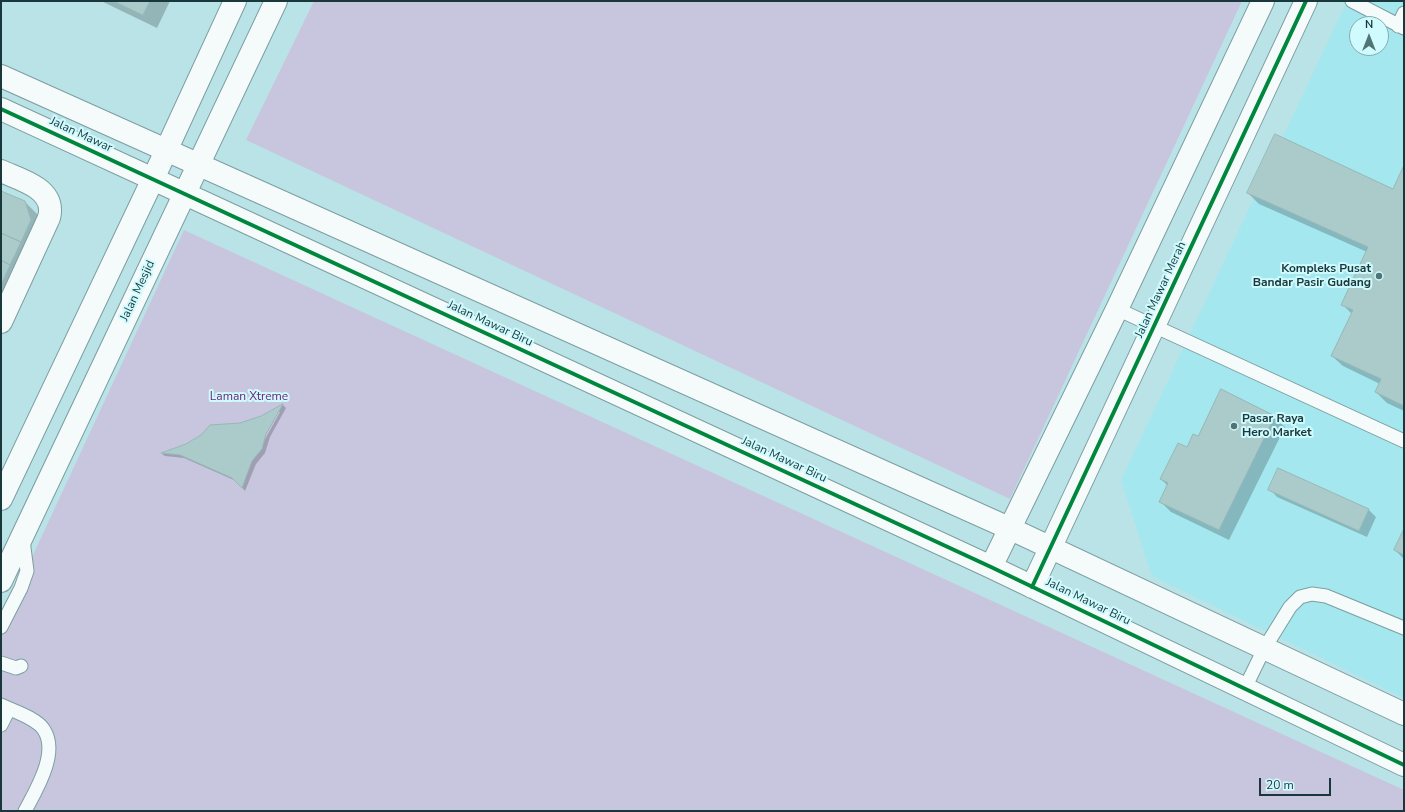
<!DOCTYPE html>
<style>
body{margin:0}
#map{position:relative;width:1405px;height:812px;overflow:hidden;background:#bae3e7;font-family:"Nunito Sans",sans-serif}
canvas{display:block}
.frame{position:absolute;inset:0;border:2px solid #19383b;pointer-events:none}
.north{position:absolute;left:1349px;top:16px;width:40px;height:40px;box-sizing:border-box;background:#cffafe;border:1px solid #86acb0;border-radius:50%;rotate:0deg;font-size:11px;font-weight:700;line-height:16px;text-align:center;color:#19383b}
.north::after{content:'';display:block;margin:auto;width:14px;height:18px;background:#517477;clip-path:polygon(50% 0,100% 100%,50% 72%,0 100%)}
.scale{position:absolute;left:1259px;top:778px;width:72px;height:18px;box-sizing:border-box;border:2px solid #19383b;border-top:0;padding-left:5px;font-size:12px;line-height:14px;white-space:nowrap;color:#19383b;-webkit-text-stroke:3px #cffafe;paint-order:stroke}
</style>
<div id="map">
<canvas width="1405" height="812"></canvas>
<div class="frame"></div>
<div class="north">N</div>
<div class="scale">20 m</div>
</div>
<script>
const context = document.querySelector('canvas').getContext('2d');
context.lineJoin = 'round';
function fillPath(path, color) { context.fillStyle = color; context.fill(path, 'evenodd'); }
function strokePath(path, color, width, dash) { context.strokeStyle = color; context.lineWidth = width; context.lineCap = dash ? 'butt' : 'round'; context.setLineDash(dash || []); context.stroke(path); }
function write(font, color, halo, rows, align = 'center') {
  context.font = font + ' "Nunito Sans",sans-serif'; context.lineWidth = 4; context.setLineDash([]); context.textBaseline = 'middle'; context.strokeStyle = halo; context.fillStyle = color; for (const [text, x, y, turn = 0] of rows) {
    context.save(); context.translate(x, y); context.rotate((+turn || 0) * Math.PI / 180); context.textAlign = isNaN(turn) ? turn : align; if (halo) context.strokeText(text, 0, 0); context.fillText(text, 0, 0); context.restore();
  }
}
const built = new Path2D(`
 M1347 1H1404V698L1152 576 1121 480ZM1357 24H1381V48H1357Z`);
const green = new Path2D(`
 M314 1H1242L1010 499 246 140Z
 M184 230 1404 790V811H1V624Z`);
const shadow = new Path2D(`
 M101 1H170L157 28Z
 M1404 168V411L1387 403 1376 392 1380 384 1343 366 1332 356 1352 314 1342 304 1367 252 1259 204 1248 193 1393 191Z
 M1 192 25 202 39 216 1 328Z
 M283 405 286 408 270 437 265 453 256 464 245 491 236 481 184 458 165 456 162 454 261 417ZM277 412H280L265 439 263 438Z
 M1274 417 1285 427 1229 540 1171 512 1160 501 1168 486 1161 479 1198 437Z
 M1279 469 1369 510 1376 517 1367 537 1277 497 1270 489Z
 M1404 532V559L1395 550Z`);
const building = new Path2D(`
 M114 1H150L143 15Z
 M1275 134 1393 189 1404 165V406L1375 392 1381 379 1331 356 1353 310 1341 305 1368 247 1247 193Z
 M1 191 25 201 31 220 21 242 1 233Z
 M1 233 21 242 10 265 1 260Z
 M1 260 10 265 1 285Z
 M1221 389 1275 416 1219 530 1159 502 1168 483 1160 479 1178 443 1187 447 1193 434 1198 436Z
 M283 404 266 434 262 449 252 461 242 488 232 478 180 455 161 453 186 444 201 435 210 425 240 423 261 416Z
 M1278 468 1369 509 1359 531 1268 490Z
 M1404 529V555L1394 550Z`);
const service = new Path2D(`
 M1352 1 1404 28
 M1398 26 1404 13
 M1117 309 1404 441
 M1 627 21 588 27 571 23 540
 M1 663 16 668 21 666
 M1245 688 1264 649 1290 607 1300 597 1312 594 1326 596 1404 628
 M1 705C13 711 37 718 44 730 59 753 36 790 25 811
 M1 725 9 709`);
const minor = new Path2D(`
 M1 76 166 150
 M1 109 153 179
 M1 171C18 179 51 187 50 211 50 214 49 218 48 220L1 322`);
const tertiary = new Path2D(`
 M166 150 1011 529 1404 714
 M153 179 991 567 1404 765
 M991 567 1117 309 1263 1
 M1032 587 1306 1`);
const secondary = new Path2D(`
 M1 499 153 179 235 1
 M1 581 276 1`);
const cycleway = new Path2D(`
 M1 109 991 567 1404 765
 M1032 587 1306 1`);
const markers = [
 [1379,276,4,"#517477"],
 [1234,426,4,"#517477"]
];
const streetNames = [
 ["Jalan Mawar",81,135,25],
 ["Jalan Mawar Merah",1161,290,-65],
 ["Jalan Mesjid",138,291,-65],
 ["Jalan Mawar Biru",490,324,25],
 ["Jalan Mawar Biru",784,460,25],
 ["Jalan Mawar Biru",1088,602,26]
];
const poiNames = [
 ["Kompleks Pusat",1371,269],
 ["Bandar Pasir Gudang",1371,283],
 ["Pasar Raya",1242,419,"left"],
 ["Hero Market",1242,433,"left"]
];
const parkNames = [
 ["Laman Xtreme",249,397]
];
fillPath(built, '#a5e7ee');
fillPath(green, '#c8c6df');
fillPath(shadow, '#0003');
fillPath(building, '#abcbcb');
strokePath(building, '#97b8b7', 1);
strokePath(service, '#7c9ea1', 15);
strokePath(minor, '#7c9ea1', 24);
strokePath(tertiary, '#7c9ea1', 24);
strokePath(secondary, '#7c9ea1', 24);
strokePath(service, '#f5fbfb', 13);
strokePath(minor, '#f5fbfb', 22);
strokePath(tertiary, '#f5fbfb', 22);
strokePath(secondary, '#f5fbfb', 22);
strokePath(cycleway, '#00873e', 4);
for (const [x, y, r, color] of markers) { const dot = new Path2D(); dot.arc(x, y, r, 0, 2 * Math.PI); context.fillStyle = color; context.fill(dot); strokePath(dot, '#cffafe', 1.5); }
write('12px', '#19383b', '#cffafe', streetNames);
write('bold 12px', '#19383b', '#cffafe', poiNames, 'right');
write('12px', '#6a1f72', '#cffafe', parkNames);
</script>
